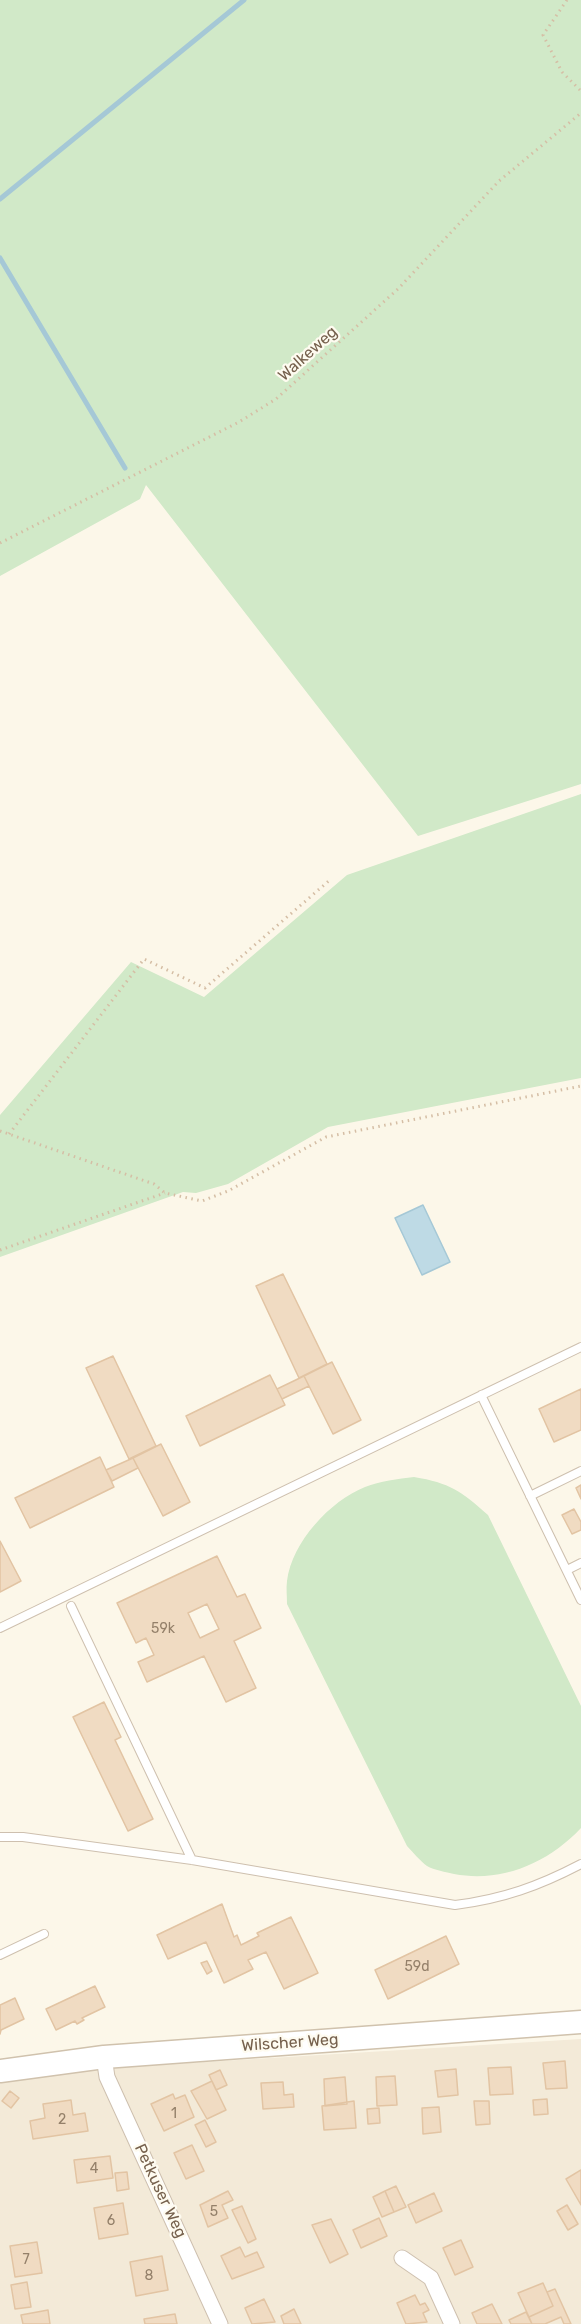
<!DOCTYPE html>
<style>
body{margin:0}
canvas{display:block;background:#fcf7e9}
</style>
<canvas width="581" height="2324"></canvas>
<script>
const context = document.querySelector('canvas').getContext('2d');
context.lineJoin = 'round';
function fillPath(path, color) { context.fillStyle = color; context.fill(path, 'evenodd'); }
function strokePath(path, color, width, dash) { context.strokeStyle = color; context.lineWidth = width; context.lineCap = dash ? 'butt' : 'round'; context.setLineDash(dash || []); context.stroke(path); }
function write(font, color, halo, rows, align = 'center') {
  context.font = font + ' Rubik,sans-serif'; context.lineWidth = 4.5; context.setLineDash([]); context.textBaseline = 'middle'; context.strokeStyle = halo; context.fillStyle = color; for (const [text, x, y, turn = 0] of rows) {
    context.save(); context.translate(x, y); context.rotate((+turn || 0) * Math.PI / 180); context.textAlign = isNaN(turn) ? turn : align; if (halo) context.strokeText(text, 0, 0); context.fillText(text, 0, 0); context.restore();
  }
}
const residential = new Path2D(`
 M581 2039V2324H0V2079L43 2072Z`);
const green = new Path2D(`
 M0 0H581V784L418 836 146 485 140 499 0 576Z
 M581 794V1078L328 1127 228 1184 196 1193 183 1192 0 1257V1115L131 962 204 997 347 875Z
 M414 1477C450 1483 461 1491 488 1515L581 1706V1828C548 1863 502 1883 454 1874 446 1872 434 1870 427 1866 420 1861 413 1852 407 1846L287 1604C287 1596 286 1588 287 1581 292 1542 330 1501 365 1487 380 1481 398 1479 414 1477Z`);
const water = new Path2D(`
 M423 1205 450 1262 422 1275 395 1218Z`);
const stream = new Path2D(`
 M0 199 244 0
 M0 258 125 468`);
const building = new Path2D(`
 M283 1274 327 1364 299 1378 256 1286Z
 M113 1356 156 1446 129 1459 86 1368Z
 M332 1362 361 1420 333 1434 304 1376Z
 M270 1375 285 1405 200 1446 186 1416Z
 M304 1376 309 1386 282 1399 277 1389Z
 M581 1389V1430L554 1442 539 1409Z
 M161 1444 190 1502 163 1516 133 1458Z
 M100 1457 114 1487 30 1528 15 1498Z
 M133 1458 138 1468 112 1481 106 1470Z
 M581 1485V1499L576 1488Z
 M574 1509 581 1522V1530L572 1534 562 1515Z
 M0 1541 21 1581 0 1592Z
 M217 1556 237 1597 245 1594 261 1628 234 1641 256 1688 226 1702 204 1656 147 1682 138 1662 154 1655 146 1638 136 1643 117 1603ZM207 1604 219 1629 200 1638 188 1613Z
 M104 1702 121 1737 115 1740 153 1819 128 1831 73 1717Z
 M222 1904 234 1937 237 1935 241 1945 259 1936 257 1933 291 1917 318 1973 284 1989 266 1952 248 1960 253 1969 224 1983 206 1942 168 1959 157 1935Z
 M446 1936 459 1964 388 1999 375 1970Z
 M207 1961 212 1971 207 1974 201 1963Z
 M95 1986 105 2007 82 2018 84 2020 77 2024 75 2021 56 2030 46 2009Z
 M15 1998 24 2019 1 2030 0 2034V2005Z
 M565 2061 567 2088 546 2089 543 2063Z
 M511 2067 513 2094 490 2095 488 2068Z
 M456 2069 458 2095 438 2097 435 2071Z
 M220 2070 227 2085 216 2090 209 2075Z
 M395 2076 397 2105 377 2106 376 2077Z
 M345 2077 347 2104 325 2106 324 2079Z
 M212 2081 226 2110 207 2119 191 2091Z
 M283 2082 284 2095 293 2094 294 2107 263 2109 261 2083Z
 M10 2091 19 2098 11 2108 2 2101Z
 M173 2094 175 2099 185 2095 194 2117 164 2131 151 2104Z
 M547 2099 548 2114 534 2115 533 2100Z
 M71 2100 73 2115 85 2113 88 2131 33 2139 30 2121 45 2118 43 2104Z
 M354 2101 356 2128 324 2130 322 2106Z
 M474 2101H489L490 2124 476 2125Z
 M439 2107 441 2132 423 2134 422 2108Z
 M379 2108 380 2123 368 2124 367 2109Z
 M205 2120 216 2142 206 2147 195 2125Z
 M192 2145 204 2171 186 2179 174 2153Z
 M110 2156 113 2178 77 2183 74 2160Z
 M581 2170V2205L566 2179Z
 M127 2172 129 2189 117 2191 115 2173Z
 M396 2186 406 2207 394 2212 385 2191Z
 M228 2191 233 2200 222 2205 228 2218 208 2227 200 2205Z
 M385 2191 394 2212 382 2217 373 2197Z
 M434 2193 442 2211 416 2223 408 2205Z
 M123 2203 128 2234 99 2239 94 2208Z
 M567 2205 578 2224 568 2230 557 2211Z
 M242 2206 256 2239 248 2243 232 2210Z
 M379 2218 387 2236 361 2248 353 2230Z
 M331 2219 348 2254 330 2263 312 2225Z
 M461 2240 473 2267 455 2275 443 2248Z
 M37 2242 42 2273 15 2277 10 2246Z
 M240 2247 245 2257 257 2252 264 2267 232 2279 221 2256Z
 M162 2256 168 2290 136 2296 130 2262Z
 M27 2282 31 2307 15 2309 11 2285Z
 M543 2283 553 2306 529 2317 518 2293Z
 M555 2289 571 2324H564L561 2317 545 2324H532L529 2317 553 2306 547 2292Z
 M415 2295 420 2305 425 2303 429 2310 423 2313 427 2322 406 2324 397 2303Z
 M264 2299 275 2322 252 2324 245 2308Z
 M492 2304 502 2324H477L472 2313Z
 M294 2309 301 2324H284L281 2316Z
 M48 2310 50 2324H23L21 2315Z
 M526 2312 532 2324H511L509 2320Z
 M175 2314 177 2324H145L144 2319Z`);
const path = new Path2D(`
 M567 0 543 35 562 72 581 91
 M0 543 239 422 276 399 398 289 499 181 581 113
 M0 1131 154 1184 165 1193 202 1201 228 1191 326 1137 581 1086
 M9 1134 144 959 205 988 331 879
 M0 1250 165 1193`);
const lane = new Path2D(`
 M481 1395 581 1600
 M530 1496 581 1471
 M567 1570 581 1563
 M71 1606 192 1860
 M0 1628 581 1347
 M0 1837H23L192 1860 455 1905C503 1899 539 1886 581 1864
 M0 1955 44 1934`);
const street = new Path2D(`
 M104 2057 107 2077 220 2324
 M402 2258 431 2278 452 2324`);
const secondary = new Path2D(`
 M0 2071 104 2057 581 2022`);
const numberNames = [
 ["59k",163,1629],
 ["59d",417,1967],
 ["1",174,2114],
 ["2",62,2120],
 ["4",94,2169],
 ["5",214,2212],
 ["6",111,2221],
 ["7",26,2260],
 ["8",149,2276]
];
const streetNames = [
 ["Walkeweg",308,354,-42],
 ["Wilscher Weg",290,2043,-4],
 ["Petkuser Weg",160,2191,65]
];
fillPath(residential, '#f3ead8');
fillPath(green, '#d1e9c8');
fillPath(water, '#bedae5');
strokePath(water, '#a5c8d6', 1.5);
strokePath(stream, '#a5c8d6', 5);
fillPath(building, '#f0dbc2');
strokePath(building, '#e2c4a3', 1.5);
strokePath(lane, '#cec0af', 10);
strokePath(street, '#cec0af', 17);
strokePath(secondary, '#d0c2ad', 25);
strokePath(path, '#d5bea5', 3, [1.5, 4.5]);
strokePath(lane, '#fff', 8);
strokePath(street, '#fff', 15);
strokePath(secondary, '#fff', 22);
write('14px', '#94806a', null, numberNames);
write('16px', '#76614d', '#fefbf0', streetNames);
</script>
